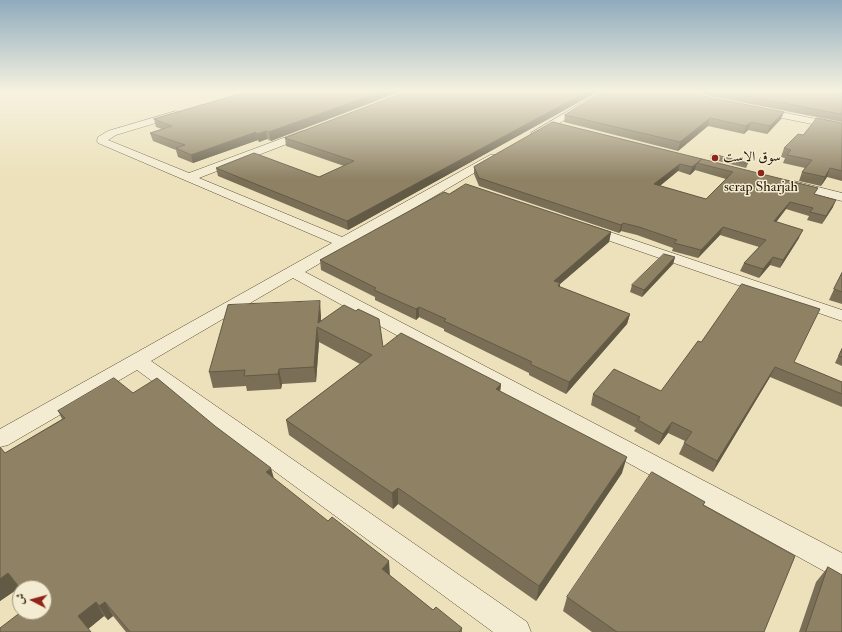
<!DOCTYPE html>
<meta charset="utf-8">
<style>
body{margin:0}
#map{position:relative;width:842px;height:632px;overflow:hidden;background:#ece1ba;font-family:"IM FELL Double Pica",Amiri,serif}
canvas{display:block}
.north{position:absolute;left:12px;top:580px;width:40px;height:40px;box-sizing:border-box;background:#f3ecd2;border:1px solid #a29781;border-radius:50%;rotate:276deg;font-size:11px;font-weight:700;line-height:16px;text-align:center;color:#281807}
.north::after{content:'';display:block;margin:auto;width:14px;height:18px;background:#8f2418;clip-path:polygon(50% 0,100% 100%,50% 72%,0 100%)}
</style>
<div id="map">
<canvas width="842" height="632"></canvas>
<div class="north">ش</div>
</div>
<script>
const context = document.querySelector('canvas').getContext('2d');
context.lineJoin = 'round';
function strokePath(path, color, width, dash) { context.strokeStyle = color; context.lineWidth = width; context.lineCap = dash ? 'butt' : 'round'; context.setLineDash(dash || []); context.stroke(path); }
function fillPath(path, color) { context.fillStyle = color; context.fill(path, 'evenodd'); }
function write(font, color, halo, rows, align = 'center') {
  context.font = font + ' "IM FELL Double Pica",Amiri,serif'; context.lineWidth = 3; context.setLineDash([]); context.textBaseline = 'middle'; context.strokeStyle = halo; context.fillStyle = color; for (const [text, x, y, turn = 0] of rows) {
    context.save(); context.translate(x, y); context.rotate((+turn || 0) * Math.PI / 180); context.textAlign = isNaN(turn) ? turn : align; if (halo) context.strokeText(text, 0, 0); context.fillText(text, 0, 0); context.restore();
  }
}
const street = new Path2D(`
 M602 91H612L540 135 536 136 531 133Z
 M760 108 842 124V130L757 113 755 111 757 109Z
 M176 111 179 112 181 114 179 116 116 135 108 140 189 173 302 131H310L311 133 310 135 199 178 342 237 490 155H498L500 157 498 159 305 272 842 553V579L833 576 293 278 151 361 527 622 531 632H493L137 370 8 445 0 447V429L332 243 98 143 97 141 98 137 108 131Z
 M794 181 842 193V201L790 188 788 185 790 182Z
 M589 225 842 310V321L584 232 582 229 584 226Z`);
const wall = new Path2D(`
 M250 91H402L271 141 267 139 259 142 258 140 193 163 178 157 176 150 153 141 150 133 162 129 156 127 154 119Z
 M408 91H599L348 230 218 176 216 168 319 177 344 166 286 146 285 138Z
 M684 91H842V122Z
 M565 115 781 119 767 134 748 130 744 134 708 126 678 151 564 122Z
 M553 122 815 194 833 207 822 224 807 220 809 216 786 209 776 222 799 238 780 268 770 265 759 278 740 271 744 263 759 247 720 235 698 258 672 251 673 248 637 235 621 231 619 233 479 186 474 174V167ZM695 170 726 179 706 199 660 186 678 171 690 175Z
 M842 123V181L827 177 821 186 799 181 802 172 805 168 783 163 785 158 781 157 784 148 803 135Z
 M711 156 748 163 747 166 746 168 710 159Z
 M449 194 611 232 609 242 560 284V287L630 314 627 324 566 394 529 375V373L444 331V329L419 317 416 320 375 300V297L321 270 320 260Z
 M675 257 673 264 642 297 630 292 632 285Z
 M842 272V304L829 300Z
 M321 316V320L383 347 501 384 500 391 622 473 536 601 398 504 393 509 289 435 286 420 360 364 319 342 316 382 282 384 281 389 247 391 246 386 213 388 209 372Z
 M701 342 794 362 842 382V407L770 377 713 472 679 454 685 441 668 433 659 445 634 431 636 428 591 405 593 394 661 391Z
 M842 348V366L835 363Z
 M133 393 273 478 390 576 433 610 462 628V632H126L113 616 108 620 104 616 88 629 44 612 20 588V589L19 588 0 601 5 453 62 419 58 411Z
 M705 502 703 505 764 632H592L563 611 567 597Z
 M828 567 842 632H799L816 582Z`);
const shadedWall = new Path2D(`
 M383 91H402L271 141 269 132Z
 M588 91H599L348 230 347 221Z
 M784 112 781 119 767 134 770 126Z
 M710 118 708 126 678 151 680 142Z
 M751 122 748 130 744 134 746 126Z
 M266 131 267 139 259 142 257 134Z
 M256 132 258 140 193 163 191 155Z
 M697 163 695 170 690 175 692 167Z
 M680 164 678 171 652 192 654 184Z
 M830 168 827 177 821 186 825 177Z
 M836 200 833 207 822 224 826 216Z
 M790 202 786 209 771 229 774 221Z
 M623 223 621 231 619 233 621 225Z
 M723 227 720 235 698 258 701 250Z
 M803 230 799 238 780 268 783 260Z
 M611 232 609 242 560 284 559 294 554 281Z
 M675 257 673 264 642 297 644 290Z
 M773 257 770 265 759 278 763 269Z
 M320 301 321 316 320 328 318 323Z
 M419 307V317L416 320V309Z
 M630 314 627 324 566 394 569 382Z
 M317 327 319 342 316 382 314 367Z
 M775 367 770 377 713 472 717 461Z
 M279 369 282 384 281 389 278 374Z
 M501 384 499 400 496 389Z
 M672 422 668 433 659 445 663 434Z
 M627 457 622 473 536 601 539 586Z
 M271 468 275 482 266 472Z
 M398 488V504L393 509 392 493Z
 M389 561 390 576 382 569Z
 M8 573 19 588 0 601V579Z
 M96 602 104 616 87 630 78 616Z
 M105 602 113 616 108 620 99 606Z`);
const building = new Path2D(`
 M250 91H383L269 132 266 131 257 134 256 132 191 155 176 148 185 145 150 133 172 126 154 119Z
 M408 91H588L347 221 216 168 254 153 319 177 354 161 285 138Z
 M604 91H678L784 112 770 126 751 122 746 126 710 118 680 142 565 115Z
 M722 91H842V114Z
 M817 118 842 123V171L830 168 825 177 802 172 812 160 787 155 791 150 784 148 798 134 803 135Z
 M553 122 702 159 692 167 680 164 654 184 706 199 733 172 697 163 702 159 818 188 814 194 836 200 826 216 810 212 813 208 790 202 774 221 803 230 783 260 773 257 763 269 744 263 766 240 723 227 701 250 674 243 677 240 639 227 623 223 621 225 479 178 474 167Z
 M713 154 748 163 747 164 711 156Z
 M466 184 611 232 554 281 560 283 558 286 630 314 569 382 530 364 532 362 444 321 446 319 419 307 416 309 374 290 376 288 320 260 444 192 449 194Z
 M664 254 675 257 644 290 632 285Z
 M842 273V292L834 289Z
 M742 284 820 309 794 362 842 382V394L775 367 717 461 684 443 692 432 672 422 663 434 638 420 640 417 593 394 614 369 661 391 698 341 701 342Z
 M320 301 318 323 344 305 356 311 358 309 379 319 383 347 401 333 501 384 496 389 627 457 539 586 398 488 392 493 286 420 372 355 317 327 314 367 279 369 278 374 244 376 245 370 209 372 228 305Z
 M842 349V357L839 356Z
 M114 378 133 393 157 378 215 426 271 468 266 472 328 521 332 517 389 561 382 569 433 610 436 607 462 628 459 632H130L105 602 99 606 96 602 78 616 91 632H0V628L21 612H44V588H20L8 573 0 579V447L5 453 65 418 58 411Z
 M652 472 705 502 703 505 795 556 764 632H617L567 597Z
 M828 567 842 575V632H806Z`);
const markers = [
 [715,158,4,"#8f2418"],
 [761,173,4,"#8f2418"]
];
const farPoinames = [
 ["سوق الاست",723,158],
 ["scrap Sharjah",761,188,"center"]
];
strokePath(street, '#594a34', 1);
fillPath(street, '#f3ecd2');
fillPath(wall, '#7a6f56');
fillPath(shadedWall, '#635a46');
fillPath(building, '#8e8164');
strokePath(building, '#635a46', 1);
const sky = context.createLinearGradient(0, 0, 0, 179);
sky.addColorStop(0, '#8fabbd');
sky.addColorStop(0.51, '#f6f2e0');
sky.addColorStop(1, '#f6f2e000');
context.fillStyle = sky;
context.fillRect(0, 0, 842, 179);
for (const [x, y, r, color] of markers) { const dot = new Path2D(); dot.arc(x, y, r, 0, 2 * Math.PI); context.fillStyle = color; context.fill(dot); strokePath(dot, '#f3ecd2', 1.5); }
write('14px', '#281807', '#f3ecd2', farPoinames, 'left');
</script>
